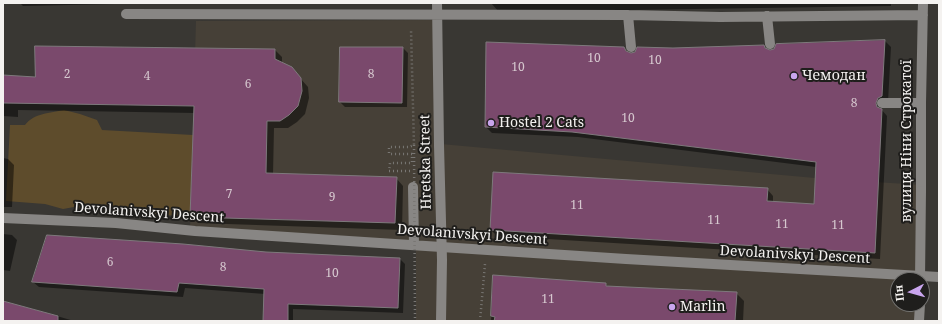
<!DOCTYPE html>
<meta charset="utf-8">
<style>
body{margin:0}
#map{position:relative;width:942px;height:324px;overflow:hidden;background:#393733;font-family:"Noto Serif",serif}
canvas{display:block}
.frame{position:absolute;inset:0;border:4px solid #f4f2f0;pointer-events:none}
.north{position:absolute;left:890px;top:272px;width:40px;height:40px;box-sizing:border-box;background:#1f1e1c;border:1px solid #747371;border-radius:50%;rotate:264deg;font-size:11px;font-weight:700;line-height:16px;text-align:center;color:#f4f2f0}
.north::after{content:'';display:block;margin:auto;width:14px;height:18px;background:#c9a5ee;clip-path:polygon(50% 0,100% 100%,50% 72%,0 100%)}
</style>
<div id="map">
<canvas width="942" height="324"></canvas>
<div class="frame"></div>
<div class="north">Пн</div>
</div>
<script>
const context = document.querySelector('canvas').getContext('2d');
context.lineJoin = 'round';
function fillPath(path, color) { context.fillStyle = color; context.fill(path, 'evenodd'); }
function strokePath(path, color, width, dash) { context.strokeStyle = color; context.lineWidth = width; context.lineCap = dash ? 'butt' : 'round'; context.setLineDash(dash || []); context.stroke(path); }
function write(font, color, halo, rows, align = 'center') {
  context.font = font + ' "Noto Serif",serif'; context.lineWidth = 4; context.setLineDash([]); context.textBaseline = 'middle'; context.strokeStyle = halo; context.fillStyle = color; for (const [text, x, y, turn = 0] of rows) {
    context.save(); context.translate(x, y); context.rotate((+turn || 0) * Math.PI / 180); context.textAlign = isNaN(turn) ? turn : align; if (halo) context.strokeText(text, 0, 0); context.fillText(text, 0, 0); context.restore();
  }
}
const built = new Path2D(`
 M436 20 440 246 190 230 196 21Z
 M441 144 815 178 921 185 919 276 444 244Z
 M416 247 919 280H898V304H919V321H416Z`);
const green = new Path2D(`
 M64 110 80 114 97 120 102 130 193 135 190 217 74 207 63 209 45 204 6 201 10 125H25C34 113 50 113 64 110Z`);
const shadow = new Path2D(`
 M20 3H160L23 6Z
 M491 3H891V6L499 12Z
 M885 41 891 47 888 102 884 103 881 109 887 116 880 259 497 236 491 230 767 189 773 196V203L815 205 816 167 578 137 492 133 486 127 624 48 630 54 673 49 763 46 768 51Z
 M403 48 408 53 407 107H345L340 102Z
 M275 50 282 57V63L291 68 308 87 309 98 305 114 297 122 288 128H274L273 175 396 178 403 186 402 230 198 223 191 216 195 113 18 110V117L3 116V76L36 78Z
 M3 158 8 159 14 165 12 207H3Z
 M3 234 12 235 17 240 10 271 3 270Z
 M266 253 400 259 405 264 403 313 293 309V321H264L265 294 185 288 183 297 39 287 33 282Z
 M494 276 605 284 609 287 736 293 744 301 743 321H491Z
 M3 302 25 308 26 307 74 321H3Z`);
const building = new Path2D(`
 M885 40 882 96 878 98 876 103 877 107 882 109 875 253 490 230 493 172 768 188 767 201 814 204 816 162 572 132 485 127 486 42 624 47 626 51 631 53 635 52 637 47 673 48 764 45 765 48 770 50 774 49 776 44Z
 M35 46 275 49V59L292 67 301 78 302 91 298 106 289 115 280 121H267L266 173 397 177 395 223 190 217 194 106 3 103V75L35 77Z
 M340 47H403L402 103 339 102Z
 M47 235 183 244 266 252 400 258 398 308 288 304V321H263L264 289 179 283 177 292 32 282Z
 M493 275 606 283V286L737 292 735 321H494L495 317 491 316Z
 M3 301 58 316V321H3Z`);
const path = new Path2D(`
 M410 171H389L390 163H412V154H389V147H409L414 145 411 29
 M480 321 485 264`);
const minor = new Path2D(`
 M437 3 439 145
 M126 14 628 15 720 17 923 15
 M628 15 631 47
 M767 16 770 44
 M882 103H921
 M413 187 414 245
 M921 191V103L923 3
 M3 218 116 223 195 231 626 259 939 277
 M919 321 920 304`);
const pathBridge = new Path2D(`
 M414 145 415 321`);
const minorBridge = new Path2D(`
 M439 145 442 260 441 321
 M920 280 921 191`);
const markers = [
 [794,76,4,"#c9a5ee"],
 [491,123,4,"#c9a5ee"],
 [672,307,4,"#c9a5ee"]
];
const numberNames = [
 ["10",594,59],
 ["10",655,61],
 ["10",518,68],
 ["2",67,75],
 ["8",371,75],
 ["4",147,77],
 ["6",248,85],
 ["8",854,104],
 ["10",628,119],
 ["7",229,195],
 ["9",332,198],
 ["11",577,206],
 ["11",714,221],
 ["11",782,225],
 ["11",838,226],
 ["6",110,263],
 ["8",223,268],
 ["10",332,274],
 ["11",548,300]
];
const poiNames = [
 ["Чемодан",802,76],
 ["Hostel 2 Cats",499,123],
 ["Marlin",680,307]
];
const streetNames = [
 ["вулиця Ніни Строкатої",907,141,-90],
 ["Hretska Street",426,162,-91],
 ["Devolanivskyi Descent",149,213,4],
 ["Devolanivskyi Descent",472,235,4],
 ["Devolanivskyi Descent",795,255,3]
];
fillPath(built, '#464037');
fillPath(green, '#5e4c2c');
fillPath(shadow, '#0007');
fillPath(building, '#7a496c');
strokePath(building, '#7e797c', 1);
strokePath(path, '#797774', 2.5, [1, 3]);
strokePath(minor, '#888684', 10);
strokePath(pathBridge, '#797774', 2.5, [1, 3]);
strokePath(minorBridge, '#888684', 10);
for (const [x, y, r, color] of markers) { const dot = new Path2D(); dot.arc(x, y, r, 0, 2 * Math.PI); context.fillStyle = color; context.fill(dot); strokePath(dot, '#1f1e1c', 1.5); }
write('12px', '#d6c8cf', null, numberNames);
write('14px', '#f4f2f0', '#1f1e1c', poiNames, 'left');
write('14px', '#f4f2f0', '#1f1e1c', streetNames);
</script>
